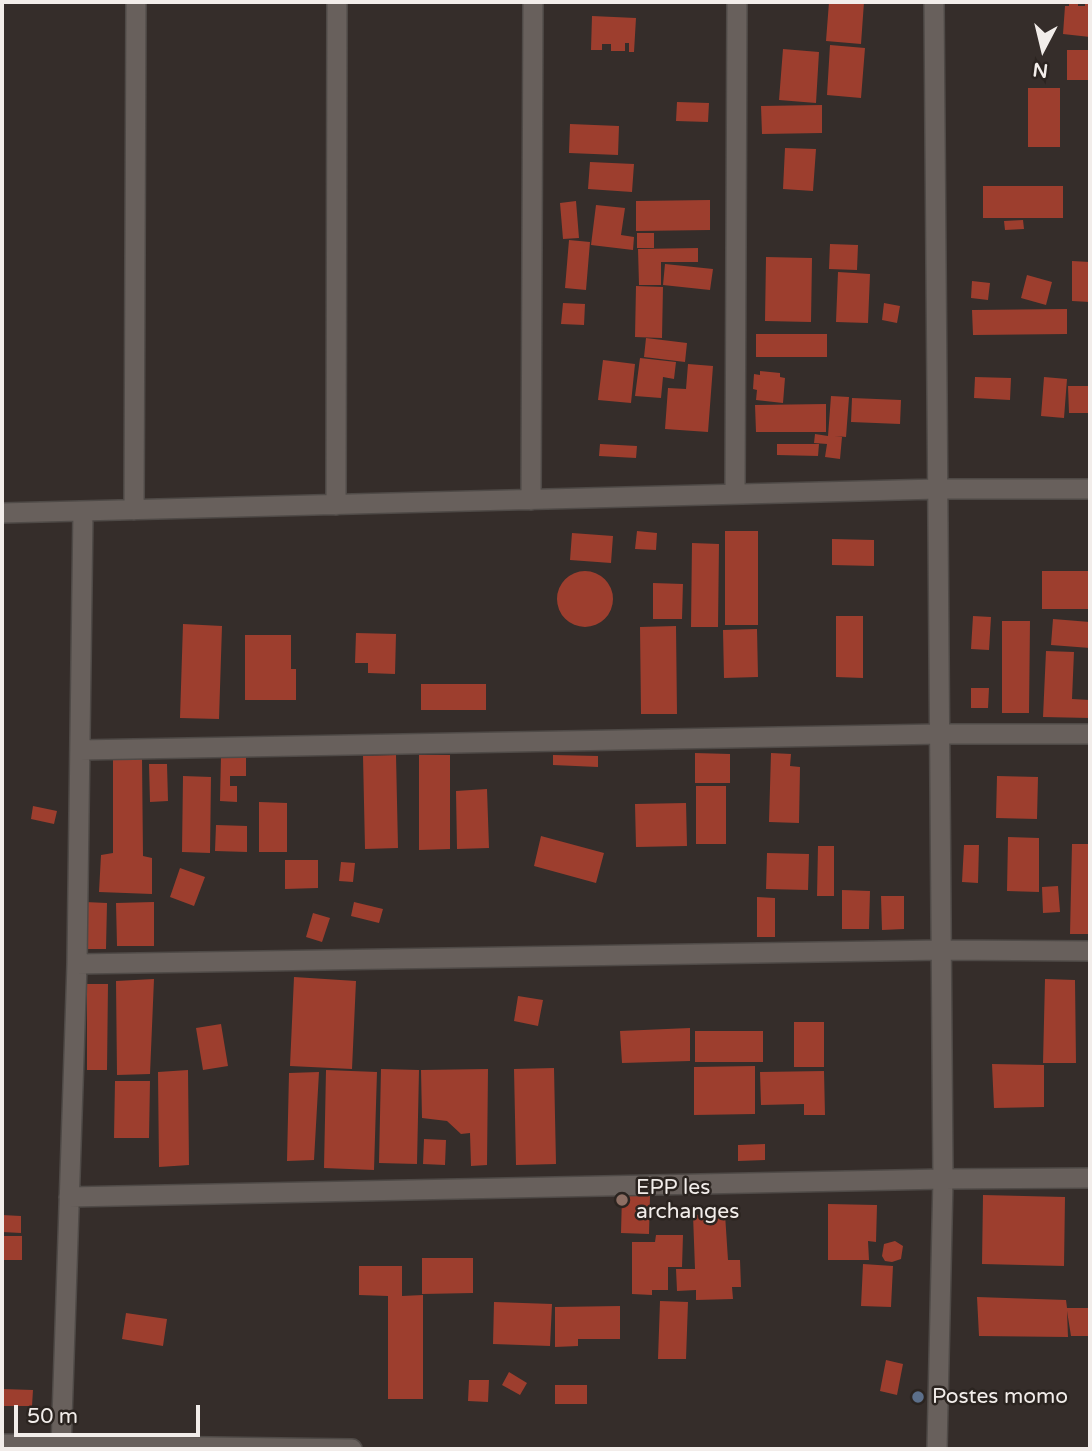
<!DOCTYPE html>
<style>
body{margin:0}
#map{position:relative;width:1092px;height:1451px;overflow:hidden;background:#352d2a;font-family:"Varela Round",sans-serif}
canvas{display:block}
.frame{position:absolute;inset:0;border:4px solid #f2edea;pointer-events:none}
.north{position:absolute;left:1008px;top:14px;width:70px;height:70px;-webkit-text-stroke:5px #2b2420;paint-order:stroke;rotate:187deg;font-size:19px;font-weight:700;line-height:28px;text-align:center;color:#f2edea}
.north::after{content:'';display:block;margin:auto;width:24px;height:32px;background:#f2edea;clip-path:polygon(50% 0,100% 100%,50% 72%,0 100%)}
.scale{position:absolute;left:14px;top:1405px;width:186px;height:32px;box-sizing:border-box;border:4px solid #f2edea;border-top:0;padding-left:9px;font-size:21px;line-height:24px;white-space:nowrap;color:#f2edea;-webkit-text-stroke:5px #2b2420;paint-order:stroke}
</style>
<div id="map">
<canvas width="1092" height="1451"></canvas>
<div class="frame"></div>
<div class="north">N</div>
<div class="scale">50 m</div>
</div>
<script>
const context = document.querySelector('canvas').getContext('2d');
context.lineJoin = 'round';
function fillPath(path, color) { context.fillStyle = color; context.fill(path, 'evenodd'); }
function strokePath(path, color, width, dash) { context.strokeStyle = color; context.lineWidth = width; context.lineCap = dash ? 'butt' : 'round'; context.setLineDash(dash || []); context.stroke(path); }
function write(font, color, halo, rows, align = 'center') {
  context.font = font + ' "Varela Round",sans-serif'; context.lineWidth = 5; context.setLineDash([]); context.textBaseline = 'middle'; context.strokeStyle = halo; context.fillStyle = color; for (const [text, x, y, turn = 0] of rows) {
    context.save(); context.translate(x, y); context.rotate((+turn || 0) * Math.PI / 180); context.textAlign = isNaN(turn) ? turn : align; if (halo) context.strokeText(text, 0, 0); context.fillText(text, 0, 0); context.restore();
  }
}
const building = new Path2D(`
 M829 2H864L861 44 826 41Z
 M1069 2H1078V6H1085V2H1090V37L1063 34 1065 6H1069Z
 M592 16 636 18 634 52H629V43H625V51H611V44H602V50H591Z
 M830 45 865 48 861 98 827 95Z
 M783 49 819 52 816 103 779 100Z
 M1067 50H1090V80H1067Z
 M1028 88H1060V147H1028Z
 M677 102 709 103 708 122 676 121Z
 M822 105V133L762 134 761 106Z
 M570 124 619 126 618 155 569 153Z
 M785 148 816 149 813 191 783 189Z
 M590 162 634 164 632 192 588 189Z
 M983 186H1063V218H983Z
 M710 200V230L636 231V201Z
 M576 201 579 238 563 239 560 203Z
 M596 205 625 208 621 235 634 237 633 250 591 245Z
 M1023 220 1024 229 1005 230 1004 221Z
 M637 233H654V248H637Z
 M569 240 590 242 586 290 565 288Z
 M830 244 858 245 857 270 829 269Z
 M698 248V262H661V285H639L638 249Z
 M766 257 812 258 811 322 765 321Z
 M1072 261 1090 262V302L1072 301Z
 M665 264 713 269 710 290 663 285Z
 M838 272 870 274 868 323 836 322Z
 M1027 275 1052 282 1046 305 1021 298Z
 M972 281 990 283 988 300 971 298Z
 M636 286 663 287 662 338 635 337Z
 M563 303 585 304 584 325 561 324Z
 M884 303 900 306 897 323 882 320Z
 M1067 309V334L973 335 972 310Z
 M756 334H827V357H756Z
 M646 338 687 343 685 362 644 357Z
 M640 358 676 362 674 379 663 377 661 398 635 396Z
 M603 360 635 364 631 403 598 400Z
 M688 364 713 366 708 432 665 429 668 388 686 389Z
 M760 371 780 373V377L785 378 783 403 756 400 757 390 753 389 754 374 760 375Z
 M975 377 1011 378 1010 400 974 398Z
 M1044 377 1067 379 1064 418 1041 416Z
 M1068 386H1090V413H1069Z
 M831 396 849 397 846 437 835 436 842 437 840 459 825 457 827 444 814 443 815 434 828 436Z
 M852 398 901 400 900 424 851 422Z
 M826 404V432H756L755 405Z
 M600 444 637 446 636 458 599 456Z
 M777 444H819L818 456 777 455Z
 M637 531 657 533 656 550 635 549Z
 M725 531H758V625H725Z
 M572 533 613 536 611 563 570 560Z
 M832 539 874 540V566L832 565Z
 M692 543 719 544 718 627H691Z
 M1042 571H1090V609H1042Z
 M557 599a28 28 0 1 1 56 0a28 28 0 1 1-56 0Z
 M653 583 683 584 682 619H653Z
 M836 616H863V678L836 677Z
 M973 616 991 617 989 650 971 649Z
 M1053 619 1090 622V648L1051 645Z
 M1002 621H1030L1029 713H1002Z
 M183 624 222 626 219 719 180 718Z
 M676 626 677 714H641L640 627Z
 M757 629 758 677 724 678 723 630Z
 M356 633 396 634 395 674 368 673V663H355Z
 M245 635H291V669H296V700H245Z
 M1046 651 1074 652 1072 699 1090 700V718L1043 717Z
 M421 684H486V710H421Z
 M971 688H989L988 708H971Z
 M695 753 730 754V783H695Z
 M771 753 791 754 790 766 800 767 799 823 769 822Z
 M396 755 398 848 365 849 363 756Z
 M419 755H450V849L419 850Z
 M553 755 598 756V767L553 765Z
 M221 756 246 757V776H230V786H237V802L220 801Z
 M142 758 143 856 152 858V894L99 892 101 855 113 853V760Z
 M149 764H167L168 801 150 802Z
 M183 776 211 777 210 853 182 852Z
 M997 776 1038 777 1037 819 996 818Z
 M696 786H726V844H696Z
 M487 789 489 848 457 849 456 791Z
 M259 802 287 803V852H259Z
 M686 803 687 846 636 847 635 804Z
 M33 806 57 811 54 824 31 819Z
 M216 825 247 826V852L215 851Z
 M541 836 604 853 596 883 534 866Z
 M1008 837 1039 838V892L1007 891Z
 M1072 844H1090V934H1070Z
 M964 845H979L978 883 962 882Z
 M818 846H834V896H817Z
 M767 853 809 854 808 890 766 889Z
 M285 860H318V888L285 889Z
 M341 862 355 863 353 882 339 881Z
 M180 868 205 877 194 906 170 897Z
 M1058 886 1060 912 1043 913 1042 887Z
 M842 890 870 891 869 929H842Z
 M881 896H904V929L882 930Z
 M757 897 775 898V937H757Z
 M85 902 107 903 106 949H84Z
 M154 902V946H117L116 903Z
 M354 902 383 909 379 923 351 916Z
 M313 913 330 918 322 942 306 937Z
 M294 977 356 981 352 1069 290 1066Z
 M154 979 150 1074 117 1075 116 981Z
 M1045 979 1075 980 1076 1063H1043Z
 M87 984H108L107 1070H87Z
 M518 996 543 1000 538 1026 514 1021Z
 M794 1022H824V1067H794Z
 M221 1024 228 1066 203 1070 196 1028Z
 M690 1028V1061L622 1063 620 1031Z
 M695 1031H763V1062H695Z
 M992 1064 1044 1065V1107L994 1108Z
 M755 1066V1114L694 1115V1067Z
 M554 1068 556 1164 516 1165 514 1069Z
 M381 1069 419 1070 417 1164 379 1163Z
 M488 1069 487 1165 471 1166 470 1133 461 1134 447 1121 422 1118 421 1070Z
 M188 1070 189 1165 159 1167 158 1072Z
 M326 1070 377 1072 374 1170 324 1168Z
 M824 1071 825 1115H804V1104L761 1105 760 1072Z
 M319 1072 314 1160 287 1161 289 1073Z
 M115 1081H150L149 1138H114Z
 M424 1139 446 1140 445 1165 423 1164Z
 M765 1144V1160L738 1161V1145Z
 M622 1195 650 1196 649 1234 621 1233Z
 M983 1195 1065 1197 1064 1266 982 1264Z
 M828 1204 877 1205 876 1242 868 1241 869 1260H828Z
 M725 1214 728 1260H740L741 1287H732L733 1299 696 1300V1290L677 1291 676 1269H695L693 1215Z
 M2 1215 21 1216V1233L2 1232Z
 M656 1235H683L682 1267H668V1290H652V1295L632 1294V1242H655Z
 M2 1236H22V1260H2Z
 M895 1241 903 1246 901 1259 892 1262 885 1261 882 1256 884 1244Z
 M422 1258H473V1293L422 1294Z
 M863 1264 893 1266 891 1307 861 1306Z
 M359 1266H402V1296L423 1295V1399H388V1296L359 1295Z
 M977 1297 1066 1300 1067 1308H1090V1336H1071L1067 1311 1068 1337 979 1336Z
 M660 1301 688 1302 686 1359H658Z
 M494 1302 552 1304 550 1346 493 1344Z
 M620 1306V1339H578V1346L555 1347V1307Z
 M126 1313 167 1319 163 1346 122 1339Z
 M886 1360 903 1364 897 1395 880 1391Z
 M509 1372 527 1383 520 1395 502 1385Z
 M469 1380H489L488 1402 468 1401Z
 M555 1385H587V1404H555Z
 M2 1389 33 1390 32 1406H2Z`);
const minor = new Path2D(`
 M934 2 943 1179 937 1449
 M735 494 737 2
 M531 500 533 2
 M336 505 337 2
 M134 510 136 2
 M2 513 937 489H1090
 M80 750 940 734H1090
 M77 964 942 950 1090 951
 M69 1197 943 1179 1090 1178
 M2 1444 352 1449
 M61 1449 77 964 83 511`);
const markers = [
 [622,1200,7,"#8d6e63"],
 [918,1397,7,"#5c6f8a"]
];
const poiNames = [
 ["EPP les",636,1188],
 ["archanges",636,1212],
 ["Postes momo",932,1397]
];
fillPath(building, '#9d3e2e');
strokePath(minor, '#4f4a47', 22);
strokePath(minor, '#68605c', 19);
for (const [x, y, r, color] of markers) { const dot = new Path2D(); dot.arc(x, y, r, 0, 2 * Math.PI); context.fillStyle = color; context.fill(dot); strokePath(dot, '#2b2420', 2.5); }
write('21px', '#f2edea', '#2b2420', poiNames, 'left');
</script>
